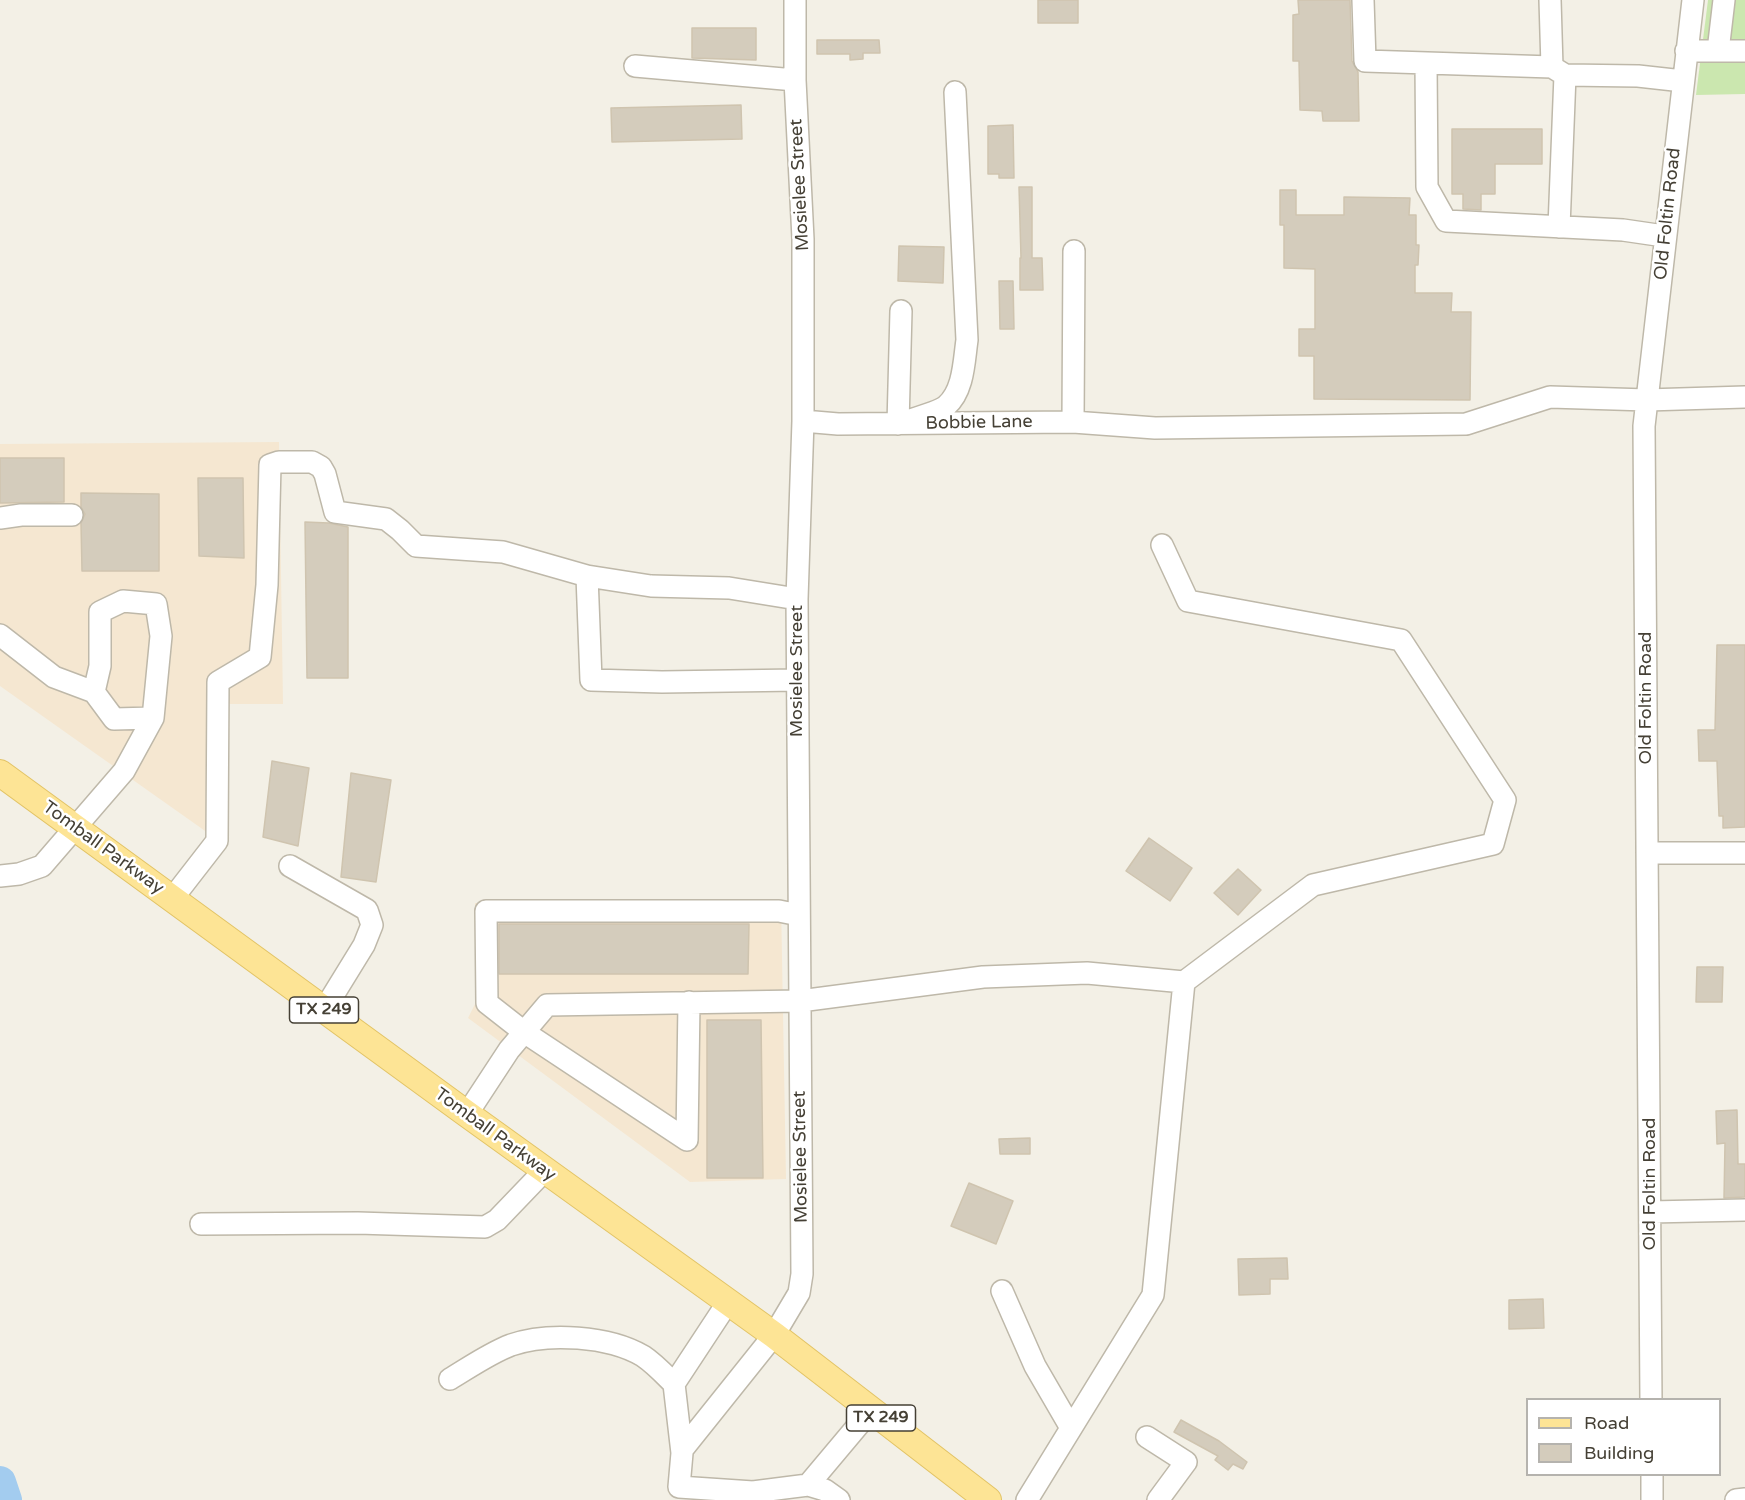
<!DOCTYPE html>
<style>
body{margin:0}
#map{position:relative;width:1745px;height:1500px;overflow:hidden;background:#f3f0e6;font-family:"Varela Round",sans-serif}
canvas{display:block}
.legend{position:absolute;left:1526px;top:1398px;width:195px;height:78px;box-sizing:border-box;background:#fff;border:2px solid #b5b3ae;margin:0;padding:8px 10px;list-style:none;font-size:18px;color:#454035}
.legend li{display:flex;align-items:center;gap:12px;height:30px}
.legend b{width:30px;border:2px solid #b5b3ae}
</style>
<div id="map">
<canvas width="1745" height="1500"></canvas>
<ul class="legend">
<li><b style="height:8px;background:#fde495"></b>Road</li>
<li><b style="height:16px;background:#d4ccbc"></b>Building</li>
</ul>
</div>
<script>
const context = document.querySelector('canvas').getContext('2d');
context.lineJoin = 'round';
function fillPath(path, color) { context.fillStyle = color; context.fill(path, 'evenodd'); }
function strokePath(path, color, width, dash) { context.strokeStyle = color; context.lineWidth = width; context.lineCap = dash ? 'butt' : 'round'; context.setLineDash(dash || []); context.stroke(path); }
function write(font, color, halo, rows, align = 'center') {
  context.font = font + ' "Varela Round",sans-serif'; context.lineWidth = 5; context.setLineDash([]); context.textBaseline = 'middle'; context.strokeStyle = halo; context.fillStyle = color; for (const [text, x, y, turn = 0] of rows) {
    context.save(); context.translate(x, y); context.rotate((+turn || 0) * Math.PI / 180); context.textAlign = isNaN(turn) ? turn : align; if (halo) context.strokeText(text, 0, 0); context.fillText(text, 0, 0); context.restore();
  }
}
const commercial = new Path2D(`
 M279 442 283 704H211L208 833 0 686V444Z
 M781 902 786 1179 690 1182 468 1018 476 1002 475 903Z`);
const green = new Path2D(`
 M1708 0H1745V94L1696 95Z`);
const river = new Path2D(`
 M0 1482 6 1500`);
const building = new Path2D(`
 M1038 0H1078V23H1038Z
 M1298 0H1350L1352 61 1358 72 1359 121H1323L1322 111 1300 110 1299 61H1293V15L1299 14Z
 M692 28H756V60L692 58Z
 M817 40H879L880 53H863V59L850 60V54H817Z
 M741 105 742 139 612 142 611 108Z
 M1013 125 1014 178H999V174H988V126Z
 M1452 129H1542V164H1495V194H1481V210L1463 209V194H1452Z
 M1019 187H1032V258H1042L1043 290H1020V258H1021Z
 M1280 190H1296V215H1344V197L1410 198 1409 215H1416V245H1419L1418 265H1415V293H1452L1451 312H1471L1470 400 1314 399V356H1299V329H1315V269L1284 268V225H1280Z
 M899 246 944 247 943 283 898 281Z
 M999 281H1013L1014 329H1000Z
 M0 458H64V502L0 503Z
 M198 478H243L244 558 199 556Z
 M81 493 159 494V571H82L81 523 85 514 81 507Z
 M305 522 329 523 348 527V678H307Z
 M1717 645H1745V827L1723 828V816H1719L1717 761H1699L1698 730H1715Z
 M272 761 309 768 298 846 263 837Z
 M351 773 391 780 376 882 341 877Z
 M1149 838 1192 868 1170 901 1126 871Z
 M1238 869 1261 890 1238 915 1214 893Z
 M499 924H749L748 974H499Z
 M1697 967H1723L1722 1002H1696Z
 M707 1020H761L763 1178H707Z
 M1737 1110 1738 1164H1745V1197L1724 1198 1725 1143 1717 1144 1716 1111Z
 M1030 1138V1154H1000L999 1139Z
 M969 1183 1013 1201 996 1244 951 1226Z
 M1287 1258 1288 1279H1270V1294L1239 1295 1238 1259Z
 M1543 1299 1544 1328 1509 1329V1300Z
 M1181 1420 1219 1441 1247 1462 1243 1469 1233 1464 1228 1470 1215 1460 1218 1456 1174 1432Z`);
const minor = new Path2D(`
 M1363 0 1365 61 1552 67
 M1550 0 1552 67 1565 75 1638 76 1683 81
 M1686 51H1745
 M1718 51 1724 0
 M1426 63 1427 187 1446 221 1623 230 1664 236
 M635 66 795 80
 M1559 227 1565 75
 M901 311 898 424C909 420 939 412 946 406 964 391 964 360 967 340L955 92
 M803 421 838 424 1073 422 1155 428 1466 424 1550 397 1647 400 1745 397
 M1073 422 1074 251
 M0 518 21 515H72
 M587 576 591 680 662 682 797 680
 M0 635 54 677 94 692 100 666V612L123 601 156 604 161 636 153 718 124 771 42 866 19 874 0 876
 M94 692 114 719 153 718
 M1647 853H1745
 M290 866 367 910 372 925 364 945 324 1010
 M172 899 217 841 218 682 260 657 267 585 270 465 279 462H312L321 467 325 474 335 512 386 519 400 530 416 546 503 552 587 576 651 586 729 588 797 599
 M689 1002 687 1140 524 1032 487 1003 486 911H779L799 915
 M467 1114 509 1050 547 1005 800 1001 983 977 1087 973 1184 982
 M1650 1212 1745 1210
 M201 1224 358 1223 485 1227 497 1220 545 1170
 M1002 1291 1035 1366 1071 1428
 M728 1302 674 1384 682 1453 679 1487 753 1492 808 1485 825 1490 839 1500
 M450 1379C470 1367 490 1353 511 1345 548 1332 609 1336 643 1356 655 1364 664 1374 674 1384
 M1651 1400 1644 426 1693 0
 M1147 1437 1186 1462 1158 1500
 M682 1450 774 1335 799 1293 802 1274 797 599 803 421V239L795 80V0
 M1652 1474V1500
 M808 1485 871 1410
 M1027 1500 1153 1295 1184 982 1313 885 1493 844 1505 800 1401 640 1188 601 1162 545
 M1736 1500 1745 1499`);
const major = new Path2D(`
 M0 773 467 1114 774 1335 988 1500`);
const shields = [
 [324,1010,69],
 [881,1418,69]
];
const shieldNames = [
 ["TX 249",324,1010],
 ["TX 249",881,1418]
];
const streetNames = [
 ["Mosielee Street",800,185,-93],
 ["Old Foltin Road",1668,214,-84],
 ["Bobbie Lane",979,423,-1],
 ["Mosielee Street",797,671,-90],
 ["Old Foltin Road",1646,698,-90],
 ["Tomball Parkway",103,848,36],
 ["Tomball Parkway",495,1135,36],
 ["Mosielee Street",801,1157,-91],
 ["Old Foltin Road",1650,1184,-90]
];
fillPath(commercial, '#f5e7d1');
fillPath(green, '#cbe7af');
strokePath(river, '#a3ccef', 32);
fillPath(building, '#d4ccbc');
strokePath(building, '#cfc4af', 1.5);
strokePath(minor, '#beb8a9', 24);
strokePath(major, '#e2c365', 28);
strokePath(minor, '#fff', 21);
strokePath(major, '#fde495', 26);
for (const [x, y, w] of shields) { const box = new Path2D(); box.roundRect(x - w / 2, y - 13, w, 26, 4.5); context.fillStyle = '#fff'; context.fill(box); strokePath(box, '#454035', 1.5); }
write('bold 16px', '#454035', null, shieldNames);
write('18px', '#454035', '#fff', streetNames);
</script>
